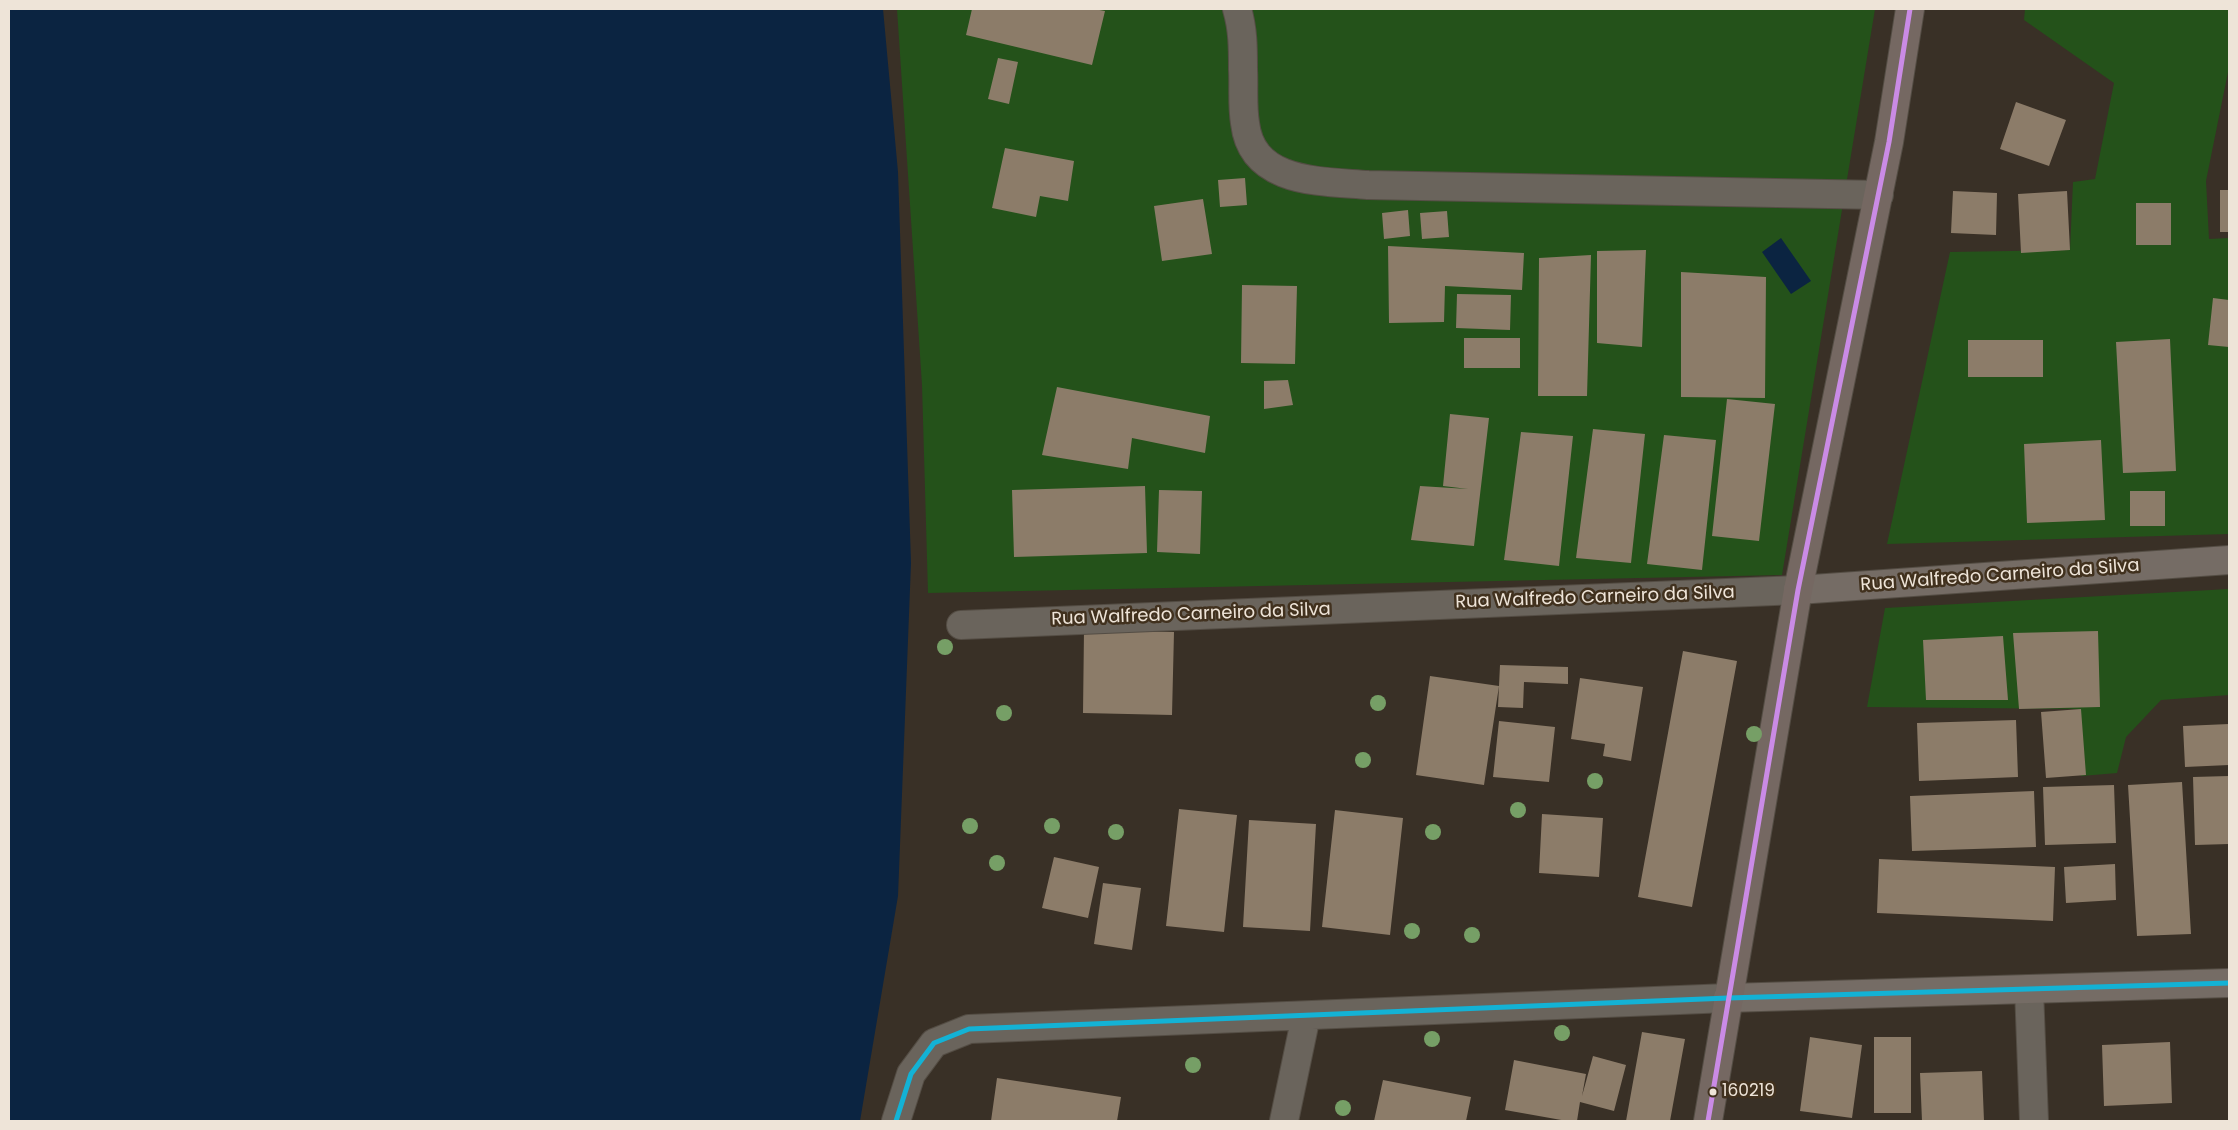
<!DOCTYPE html>
<style>
body{margin:0}
#map{position:relative;width:2238px;height:1130px;overflow:hidden;background:#393026;font-family:Poppins,sans-serif}
canvas{display:block}
.frame{position:absolute;inset:0;border:10px solid #eee4d8;pointer-events:none}
</style>
<div id="map">
<canvas width="2238" height="1130"></canvas>
<div class="frame"></div>
</div>
<script>
const context = document.querySelector('canvas').getContext('2d');
context.lineJoin = 'round';
function fillPath(path, color) { context.fillStyle = color; context.fill(path, 'evenodd'); }
function strokePath(path, color, width, dash) { context.strokeStyle = color; context.lineWidth = width; context.lineCap = dash ? 'butt' : 'round'; context.setLineDash(dash || []); context.stroke(path); }
function write(font, color, halo, rows, align = 'center') {
  context.font = font + ' Poppins,sans-serif'; context.lineWidth = 5; context.setLineDash([]); context.textBaseline = 'middle'; context.strokeStyle = halo; context.fillStyle = color; for (const [text, x, y, turn = 0] of rows) {
    context.save(); context.translate(x, y); context.rotate((+turn || 0) * Math.PI / 180); context.textAlign = isNaN(turn) ? turn : align; if (halo) context.strokeText(text, 0, 0); context.fillText(text, 0, 0); context.restore();
  }
}
const green = new Path2D(`
 M897 9H1875L1782 575 928 593 922 385Z
 M2025 9H2229V67L2206 181 2209 239 2229 238V534L1887 544 1950 252 2070 250 2073 182 2095 179 2114 83 2024 20Z
 M2229 589V695L2161 700 2126 737 2117 773 2081 776V709L1867 707 1885 608Z`);
const water = new Path2D(`
 M9 9H883L898 172 911 563 898 896 860 1121H9Z
 M1781 238 1811 281 1791 294 1762 252Z`);
const building = new Path2D(`
 M972 9H1094L1105 11 1092 65 966 35Z
 M998 58 1018 62 1009 104 988 99Z
 M2016 102 2066 120 2049 166 2000 149Z
 M1005 148 1074 161 1068 201 1040 196 1036 217 992 208Z
 M1245 178 1247 205 1220 207 1218 180Z
 M2220 190H2229V232H2220Z
 M1953 191 1997 193 1996 235 1951 233Z
 M2067 191 2070 250 2021 253 2018 194Z
 M1203 199 1212 254 1162 261 1154 206Z
 M2136 203H2171V245H2136Z
 M1408 210 1410 236 1384 239 1382 213Z
 M1447 211 1449 237 1422 239 1420 213Z
 M1388 246 1524 253 1522 290 1445 286 1444 322 1389 323Z
 M1646 250 1642 347 1597 343V251Z
 M1591 255 1587 396H1538L1539 258Z
 M1681 272 1766 277 1765 398 1681 397Z
 M1242 285 1297 286 1295 364 1241 363Z
 M1457 294 1511 295 1510 330 1456 328Z
 M2213 298 2229 300V347L2208 345Z
 M1464 338H1520V368H1464Z
 M2170 339 2176 471 2123 473 2116 342Z
 M1968 340H2043V377H1968Z
 M1288 380 1293 405 1264 409V381Z
 M1057 387 1210 416 1205 453 1132 438 1128 469 1042 455Z
 M1727 399 1775 404 1759 541 1712 536Z
 M1450 414 1489 418 1474 546 1411 540 1420 486 1468 489 1443 486Z
 M1593 429 1645 434 1631 563 1576 558Z
 M1521 432 1573 436 1559 566 1504 560Z
 M1664 435 1716 440 1702 570 1647 564Z
 M2101 440 2105 520 2027 523 2024 444Z
 M1145 486 1147 553 1014 557 1012 490Z
 M1159 490 1202 491 1200 554 1157 552Z
 M2130 491H2165V526H2130Z
 M1084 630 1174 632 1172 715 1083 713Z
 M2098 631 2100 707 2019 709 2013 633Z
 M2003 636 2008 700H1926L1923 640Z
 M1683 651 1737 661 1692 907 1638 897Z
 M1500 665 1568 667V684L1524 682 1523 708 1498 707 1499 686 1484 785 1416 775 1430 676 1499 686Z
 M1580 678 1643 687 1631 761 1603 756 1605 744 1571 739Z
 M2081 709 2086 775 2046 778 2041 712Z
 M2016 720 2018 777 1919 781 1917 723Z
 M1499 721 1555 727 1549 782 1493 777Z
 M2229 724V765L2185 767 2183 726Z
 M2229 776V844L2195 845 2193 777Z
 M2182 782 2191 934 2137 936 2128 785Z
 M2114 785 2116 843 2045 845 2043 787Z
 M2034 791 2036 847 1912 851 1910 796Z
 M1179 809 1237 815 1224 932 1166 926Z
 M1335 810 1403 818 1390 935 1322 927Z
 M1542 814 1603 818 1599 877 1539 873Z
 M1249 820 1316 824 1310 931 1243 927Z
 M1054 857 1099 867 1088 918 1042 908Z
 M1879 859 2055 867 2053 921 1877 913Z
 M2115 864 2116 900 2066 903 2064 867Z
 M1103 883 1141 888 1132 950 1094 944Z
 M1642 1032 1685 1039 1670 1121H1626Z
 M1810 1037 1862 1045 1852 1118 1800 1111Z
 M1874 1037H1911V1113H1874Z
 M2170 1042 2172 1103 2104 1106 2102 1045Z
 M1593 1056 1626 1065 1614 1111 1580 1102 1577 1121H1567L1505 1110 1514 1060 1586 1074 1582 1096Z
 M1982 1071 1984 1121H1922L1920 1073Z
 M997 1078 1121 1097 1117 1121H991Z
 M1383 1080 1471 1097 1466 1121H1374Z`);
const street = new Path2D(`
 M1237 9C1243 29 1243 48 1243 69 1244 87 1242 105 1245 123 1252 184 1320 181 1368 185L1879 195
 M961 625 1798 590
 M2029 989 2034 1121
 M896 1121 911 1074 934 1043 969 1029 1728 998
 M1284 1121 1306 1016`);
const secondary = new Path2D(`
 M1798 590 2229 560
 M1728 998 2229 983`);
const primary = new Path2D(`
 M1708 1121 1798 590 1889 142 1910 9`);
const bus1 = new Path2D(`
 M896 1121 911 1074 934 1043 969 1029 1728 998 2229 983`);
const bus2 = new Path2D(`
 M1708 1121 1798 590 1889 142 1910 9`);
const trees = [
 [945,647],
 [1378,703],
 [1004,713],
 [1754,734],
 [1363,760],
 [1595,781],
 [1518,810],
 [970,826],
 [1052,826],
 [1116,832],
 [1433,832],
 [997,863],
 [1412,931],
 [1472,935],
 [1562,1033],
 [1432,1039],
 [1193,1065],
 [1343,1108]
];
const markers = [
 [1713,1092,4.5,"#eee4d8"]
];
const busNames = [
 ["160219",1722,1092]
];
const streetNames = [
 ["Rua Walfredo Carneiro da Silva",2000,576,-4],
 ["Rua Walfredo Carneiro da Silva",1595,598,-2],
 ["Rua Walfredo Carneiro da Silva",1191,615,-2]
];
fillPath(green, '#24521a');
fillPath(water, '#0b2441');
fillPath(building, '#8c7c69');
strokePath(street, '#544d44', 30);
strokePath(secondary, '#544d44', 30);
strokePath(primary, '#544d44', 30);
strokePath(street, '#6a645c', 28);
strokePath(secondary, '#756c65', 28);
strokePath(primary, '#756862', 28);
strokePath(bus1, '#13b2d5', 5);
strokePath(bus2, '#ca8be6', 5);
context.fillStyle = '#769f66';
for (const [x, y] of trees) { context.beginPath(); context.arc(x, y, 8, 0, 2 * Math.PI); context.fill(); }
for (const [x, y, r, color] of markers) { const dot = new Path2D(); dot.arc(x, y, r, 0, 2 * Math.PI); context.fillStyle = color; context.fill(dot); strokePath(dot, '#41311e', 2); }
write('17px', '#eee4d8', '#41311e', busNames, 'left');
write('18px', '#eee4d8', '#41311e', streetNames);
</script>
